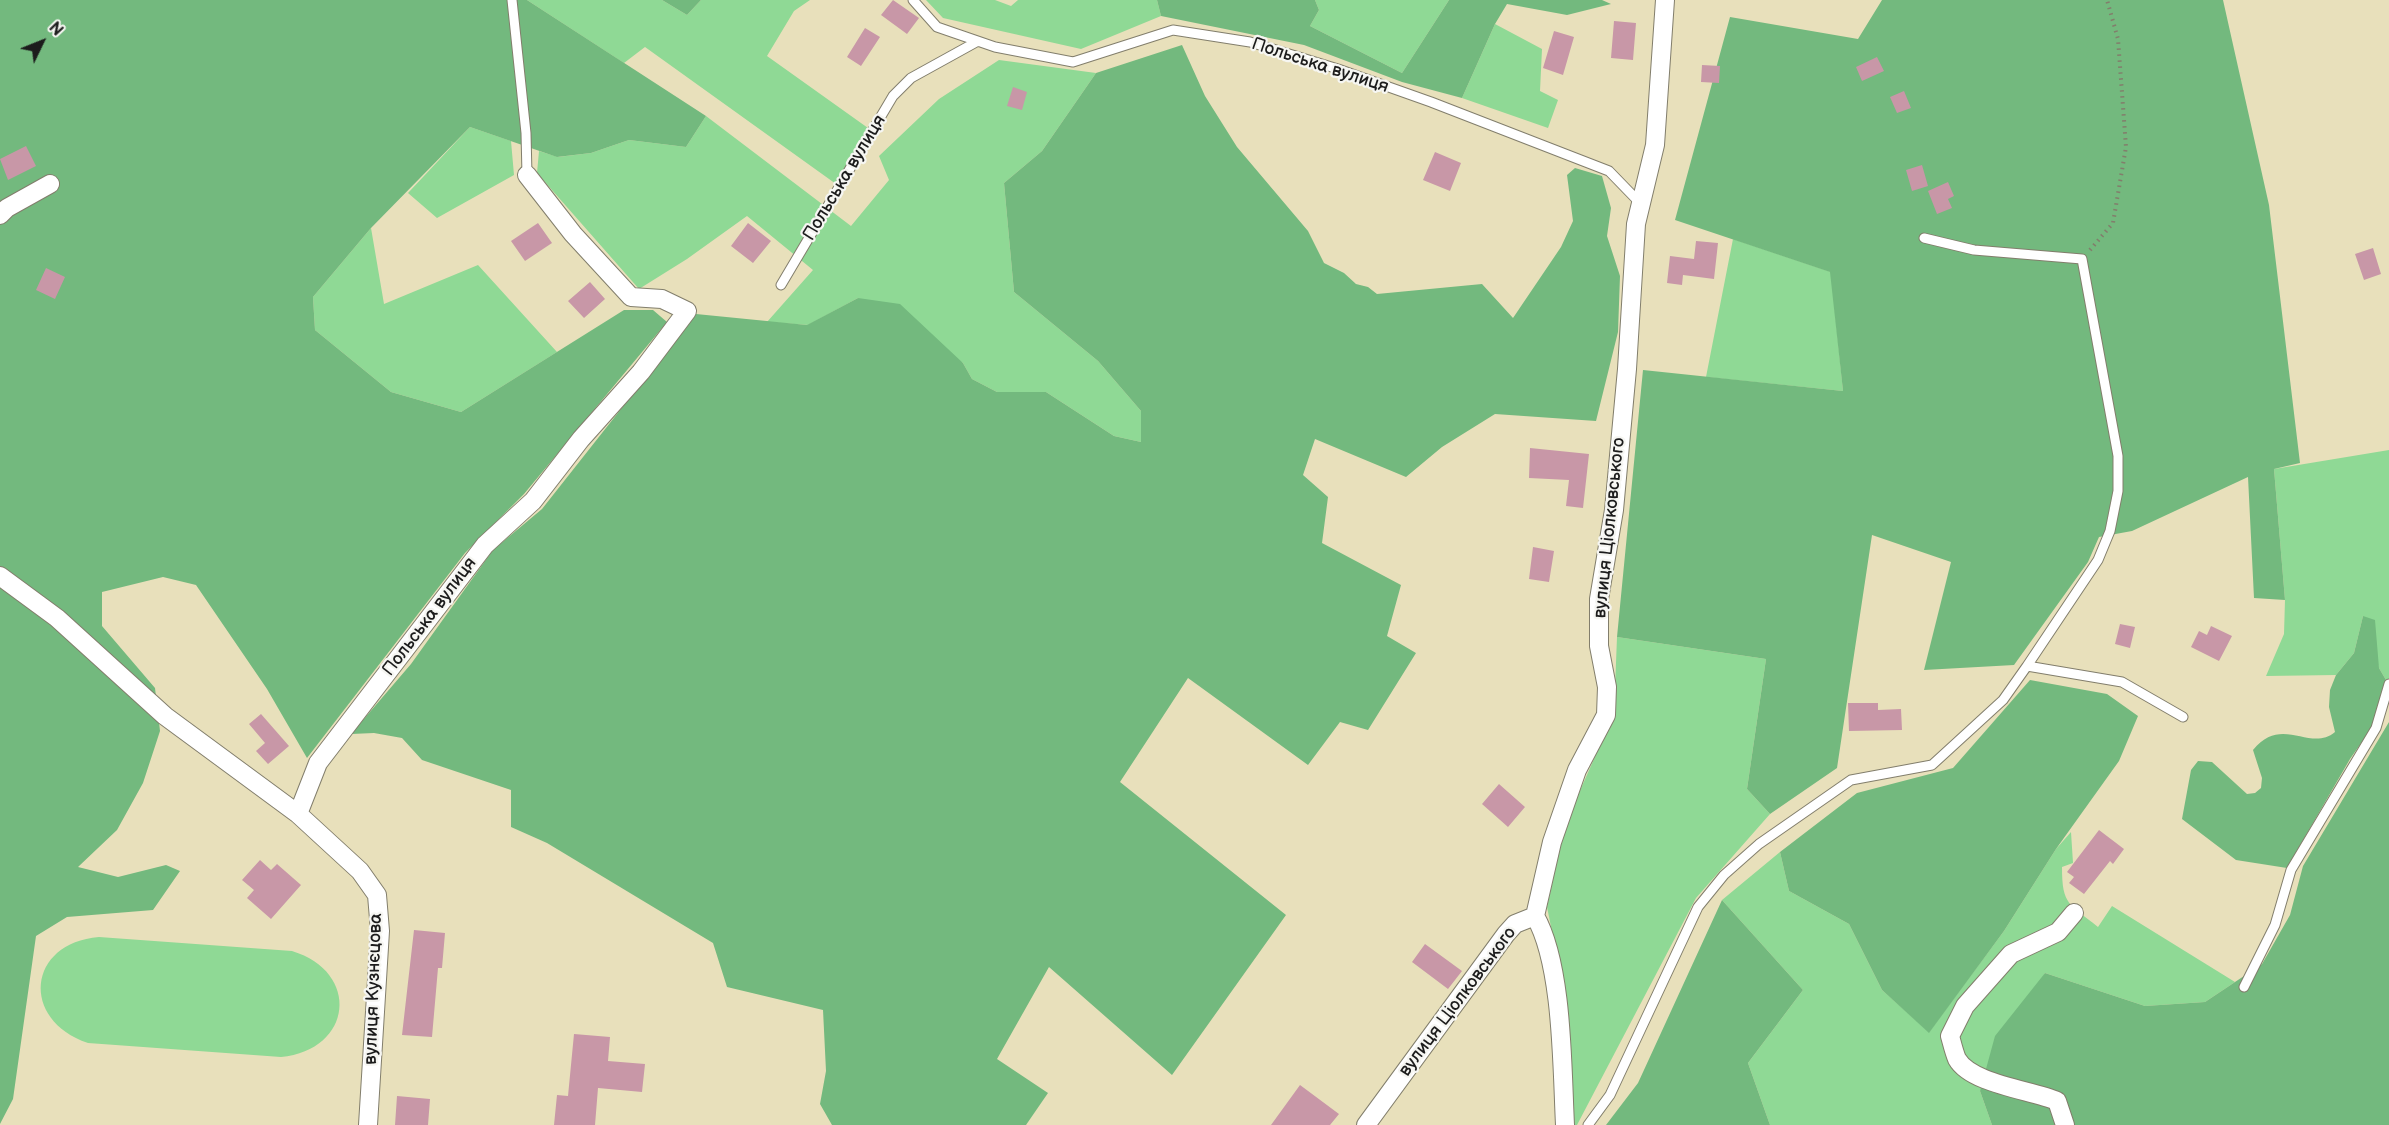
<!DOCTYPE html>
<meta charset="utf-8">
<style>
body{margin:0}
#map{position:relative;width:2389px;height:1125px;overflow:hidden;background:#e8e0bb;font-family:"Balsamiq Sans",sans-serif}
canvas{display:block}
.north{position:absolute;left:12px;top:12px;width:60px;height:60px;-webkit-text-stroke:4px #f6f6f2;paint-order:stroke;rotate:47deg;font-size:16px;font-weight:700;line-height:24px;text-align:center;color:#1c1c1c}
.north::after{content:'';display:block;margin:auto;width:21px;height:27px;background:#1c1c1c;clip-path:polygon(50% 0,100% 100%,50% 72%,0 100%)}
</style>
<div id="map">
<canvas width="2389" height="1125"></canvas>
<div class="north">N</div>
</div>
<script>
const context = document.querySelector('canvas').getContext('2d');
context.lineJoin = 'round';
function fillPath(path, color) { context.fillStyle = color; context.fill(path, 'evenodd'); }
function strokePath(path, color, width, dash) { context.strokeStyle = color; context.lineWidth = width; context.lineCap = dash ? 'butt' : 'round'; context.setLineDash(dash || []); context.stroke(path); }
function write(font, color, halo, rows, align = 'center') {
  context.font = font + ' "Balsamiq Sans",sans-serif'; context.lineWidth = 4.5; context.setLineDash([]); context.textBaseline = 'middle'; context.strokeStyle = halo; context.fillStyle = color; for (const [text, x, y, turn = 0] of rows) {
    context.save(); context.translate(x, y); context.rotate((+turn || 0) * Math.PI / 180); context.textAlign = isNaN(turn) ? turn : align; if (halo) context.strokeText(text, 0, 0); context.fillText(text, 0, 0); context.restore();
  }
}
const green = new Path2D(`
 M527 0H662L687 15 701 0H810L794 11 767 56 868 128 836 184 645 47 624 63Z
 M926 0H995L1011 6 1018 0H1157L1161 16 1081 49 943 18Z
 M1315 0H1449L1402 73 1310 26 1319 10Z
 M1495 24 1542 49 1540 91 1558 100 1548 128 1462 98Z
 M999 60 1096 73 1042 151 1004 183 1014 292 1098 361 1141 411V442L1114 436 1046 392H997L972 379 963 363 858 298 808 325 767 322 813 270 747 216 687 259 639 289 537 173 539 151 558 157 591 153 629 140 686 147 706 116 851 226 889 180 879 156 939 99Z
 M470 127 511 141 514 175 437 218 408 193Z
 M371 228 384 304 478 265 557 352 461 412 391 392 315 330 313 297Z
 M1733 239 1831 272 1843 391 1706 377Z
 M2389 450V679L2386 680 2379 668 2363 616 2354 653 2336 675 2266 676 2284 634 2285 600 2274 469Z
 M1617 637 1766 659 1747 789 1770 814 1696 898 1577 1125H1574L1565 996 1547 907 1566 822 1614 714Z
 M2071 832 2073 863 2062 867C2062 906 2069 903 2098 927L2112 906 2235 982 2205 1002 2145 1006 2045 973 1980 1091 1992 1125H1770L1748 1063 1803 990 1722 900 1780 852 1789 891 1849 924 1882 990 1929 1032 2004 931 2056 849Z
 M99 937 292 951C361 972 353 1050 281 1057L88 1043C20 1020 27 943 99 937Z`);
const forest = new Path2D(`
 M0 0H527L706 116 686 147 629 140 591 153 557 157 470 127 371 228 313 297 315 330 391 392 461 412 624 310H653L667 322 524 494 465 553 307 758 267 689 196 585 163 577 102 592V626L155 688 160 731 143 783 117 830 78 867 118 877 166 865 180 871 153 910 67 917 36 936 13 1099 0 1124Z
 M662 0H701L687 15Z
 M1157 0H1315L1319 10 1310 26 1402 73 1449 0H1602L1611 4 1567 15 1507 4 1495 24 1462 98 1402 82 1304 45 1161 16Z
 M1882 0H2223L2269 205 2300 463 2274 469 2285 600 2254 598 2248 477 2132 531 2099 537 2088 562 2014 665 1924 670 1951 562 1872 535 1837 768 1770 814 1747 789 1766 659 1617 637 1643 370 1843 391 1830 272 1675 220 1730 17 1858 39Z
 M1182 45 1205 96 1237 147 1308 231 1324 263 1344 273 1356 284 1368 287 1377 294 1482 284 1513 318 1561 247 1573 221 1567 175 1575 168 1602 176 1611 208 1607 236 1620 276 1618 332 1596 421 1495 414 1442 447 1406 477 1315 439 1303 475 1328 497 1322 543 1401 585 1387 636 1416 653 1368 730 1340 722 1308 765 1188 678 1120 782 1286 915 1172 1075 1049 967 997 1059 1048 1093 1026 1125H832L820 1104 826 1071 823 1010 727 987 713 943 547 843 511 827V790L422 760 402 738 374 733 351 734 411 664 493 550 542 509 696 314 807 325 858 298 900 304 963 363 972 379 997 392H1046L1114 436 1141 442V411L1098 361 1014 292 1004 183 1042 151 1096 73Z
 M2363 616 2375 620 2379 668 2386 680 2373 726 2350 759 2287 868 2236 860 2182 819 2191 770 2198 761 2212 762 2247 794 2255 793 2261 788 2262 778 2253 750C2282 714 2310 753 2335 732L2329 707 2330 690 2336 675 2354 653Z
 M2030 680 2107 694 2138 716 2119 761 2056 849 2004 931 1929 1033 1882 990 1849 924 1789 891 1780 852 1857 793 1953 768Z
 M2389 722V1125H1992L1980 1091 1995 1036 2045 973 2145 1006 2205 1002 2262 964 2290 915 2303 866Z
 M1722 900 1803 990 1748 1063 1770 1125H1606L1638 1083Z`);
const building = new Path2D(`
 M893 0 919 18 907 34 881 15Z
 M1614 21 1636 23 1633 60 1611 58Z
 M865 28 880 37 861 66 847 57Z
 M1554 31 1574 37 1563 75 1543 68Z
 M1877 57 1884 71 1862 81 1856 67Z
 M1702 65 1720 66 1719 83 1701 82Z
 M1013 87 1027 92 1022 110 1007 106Z
 M1904 91 1911 108 1897 113 1890 97Z
 M26 146 36 166 8 180 0 159Z
 M1435 152 1461 163 1450 191 1423 180Z
 M1922 165 1928 186 1912 191 1906 170Z
 M1948 182 1954 196 1948 199 1952 208 1937 214 1928 191Z
 M538 223 552 243 525 261 511 241Z
 M748 223 771 241 753 263 731 246Z
 M1696 241 1718 243 1714 279 1683 275 1682 285 1667 283 1670 256 1694 259Z
 M2373 248 2381 274 2364 280 2355 254Z
 M46 268 65 277 55 299 36 290Z
 M590 282 605 299 584 318 568 301Z
 M1530 448 1589 454 1583 508 1566 506 1569 480 1529 478Z
 M1533 547 1554 551 1549 582 1529 579Z
 M2120 624 2135 627 2130 648 2115 644Z
 M2211 626 2232 636 2219 661 2191 647 2199 631 2207 635Z
 M1848 703H1878V710L1901 709 1902 730 1849 731Z
 M261 714 289 746 268 764 256 751 265 743 249 724Z
 M1499 784 1525 807 1508 827 1482 804Z
 M2099 830 2124 849 2113 864 2110 861 2084 894 2069 883 2074 877 2067 872Z
 M260 860 271 870 277 864 301 885 271 919 247 898 254 890 242 880Z
 M414 930 445 933 442 968H438L432 1037 402 1035Z
 M1425 944 1462 971 1448 989 1412 962Z
 M574 1034 610 1037 608 1061 645 1064 642 1092 598 1088 595 1125H554L557 1095 568 1096Z
 M1300 1085 1339 1114 1330 1125H1271Z
 M397 1096 430 1099 428 1125H395Z`);
const path = new Path2D(`
 M2090 250 2113 223 2126 147 2118 39 2107 0`);
const lane = new Path2D(`
 M512 0 526 133 527 175
 M913 0 937 27 995 47 1073 62 1173 30 1250 42 1338 69 1431 102 1609 171 1641 204
 M1924 238 1974 250 2082 259 2118 456V491L2110 531 2098 560 2027 666
 M781 285 893 96 911 78 978 41
 M2244 987 2275 925 2291 870 2376 728 2389 684
 M1588 1125 1610 1095 1698 907 1724 875 1759 844 1851 780 1932 765 2003 700 2027 666 2122 682 2183 717`);
const street = new Path2D(`
 M0 215 7 208 50 184
 M0 576 57 618 165 716 298 814 360 871 377 895 380 931 368 1125
 M298 814 318 763 485 545 533 501 581 439 641 372 687 311 662 299 631 297 573 234 527 175
 M1535 916C1563 965 1562 1067 1565 1125
 M1366 1125 1506 934 1515 924 1535 916 1552 842 1577 770 1606 715 1607 687 1599 646V599L1614 510 1627 369 1636 224 1655 145 1665 0
 M2065 1125 2057 1101C2031 1090 1971 1084 1957 1059 1954 1052 1952 1043 1950 1036L1965 1006 2011 954 2058 932 2074 913`);
const streetNames = [
 ["Польська вулиця",1320,66,18],
 ["Польська вулиця",845,178,-59],
 ["вулиця Ціолковського",1610,528,-84],
 ["Польська вулиця",430,617,-53],
 ["вулиця Кузнєцова",374,989,-88],
 ["вулиця Ціолковського",1458,1002,-53]
];
fillPath(green, '#8fd995');
fillPath(forest, '#73b97e');
fillPath(building, '#c897a7');
strokePath(lane, '#827e6c', 11);
strokePath(street, '#827e6c', 20);
strokePath(path, '#827e6c', 4, [1.5, 4.5]);
strokePath(lane, '#fff', 9);
strokePath(street, '#fff', 18);
write('18px', '#1c1c1c', '#f6f6f2', streetNames);
</script>
